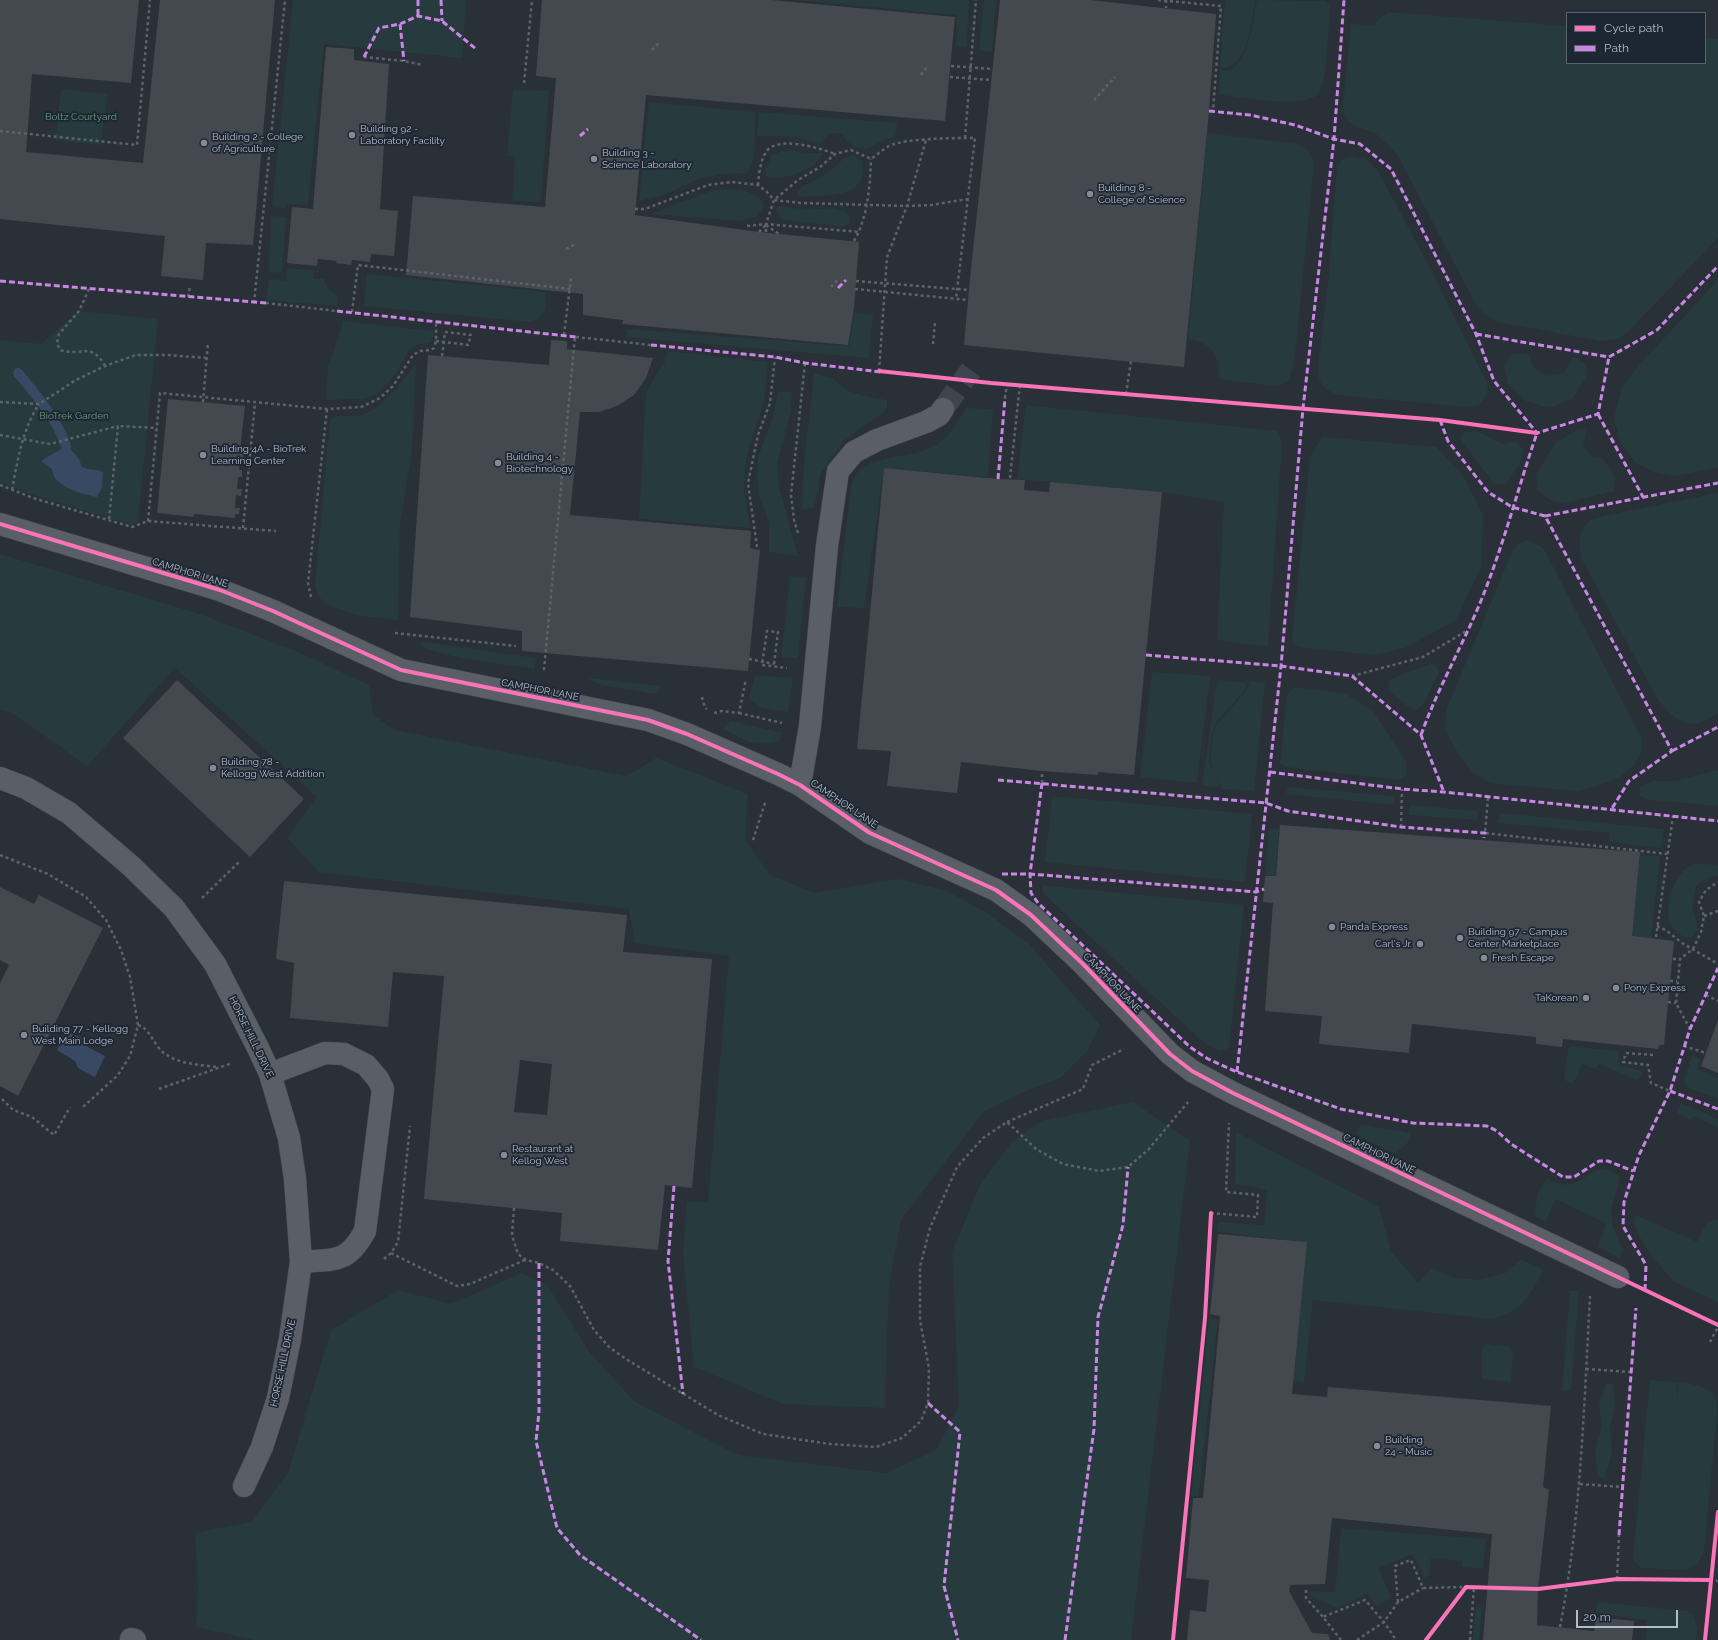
<!DOCTYPE html>
<style>
body{margin:0}
#map{position:relative;width:1718px;height:1640px;overflow:hidden;background:#2a3038;font-family:Raleway,sans-serif}
canvas{display:block}
.legend{position:absolute;left:1566px;top:12px;width:140px;height:52px;box-sizing:border-box;background:#1d2633;border:1px solid #59626f;margin:0;padding:5px 7px;list-style:none;font-size:12px;color:#b4bcc9}
.legend li{display:flex;align-items:center;gap:8px;height:20px}
.legend b{width:20px;border:1px solid #59626f}
.scale{position:absolute;left:1576px;top:1610px;width:102px;height:18px;box-sizing:border-box;border:2px solid #b4bcc9;border-top:0;padding-left:5px;font-size:12px;line-height:14px;white-space:nowrap;color:#b4bcc9;-webkit-text-stroke:3px #1d2633;paint-order:stroke}
</style>
<div id="map">
<canvas width="1718" height="1640"></canvas>
<ul class="legend">
<li><b style="height:5px;background:#fb73b8"></b>Cycle path</li>
<li><b style="height:5px;background:#c787e3"></b>Path</li>
</ul>
<div class="scale">20 m</div>
</div>
<script>
const context = document.querySelector('canvas').getContext('2d');
context.lineJoin = 'round';
function fillPath(path, color) { context.fillStyle = color; context.fill(path, 'evenodd'); }
function strokePath(path, color, width, dash) { context.strokeStyle = color; context.lineWidth = width; context.lineCap = dash ? 'butt' : 'round'; context.setLineDash(dash || []); context.stroke(path); }
function write(font, color, halo, rows, align = 'center') {
  context.font = font + ' Raleway,sans-serif'; context.lineWidth = 3.5; context.setLineDash([]); context.textBaseline = 'middle'; context.strokeStyle = halo; context.fillStyle = color; for (const [text, x, y, turn = 0] of rows) {
    context.save(); context.translate(x, y); context.rotate((+turn || 0) * Math.PI / 180); context.textAlign = isNaN(turn) ? turn : align; if (halo) context.strokeText(text, 0, 0); context.fillText(text, 0, 0); context.restore();
  }
}
const green = new Path2D(`
 M293 0H466L462 58 324 44 308 205 287 204 286 209 272 207Z
 M794 0H969L967 46H956L957 15Z
 M984 0H996L992 52 979 51Z
 M1225 0H1256C1251 21 1249 69 1220 68Z
 M1257 0 1325 1 1330 5C1328 24 1328 79 1319 93 1306 110 1238 97 1218 94L1220 70C1223 70 1227 71 1230 70 1249 63 1253 18 1257 0Z
 M1388 12 1567 26V63H1705V38L1718 39V238L1629 331 1618 339 1600 341 1498 322 1485 315 1476 305 1397 154 1375 133 1354 126 1347 120 1344 113 1343 104 1351 24 1373 25Z
 M61 89 107 94 101 145 55 140Z
 M513 90 549 91 541 202 512 201 515 157 507 156Z
 M649 102 755 112C754 128 758 161 747 173L722 174 699 179 663 195 639 201Z
 M759 112 897 123 896 133 893 138 885 139 867 149C856 148 847 144 842 134 832 131 828 135 821 143L813 142 796 137 757 136Z
 M1207 133 1298 144C1308 149 1312 153 1314 164L1294 365 1288 381 1277 386 1219 379C1220 354 1212 343 1188 339Z
 M792 150 805 153H822C819 170 781 182 766 176L765 170 772 155 782 151Z
 M853 155 862 161C870 199 827 195 801 197L797 195V191L803 186 818 179 837 165 844 158Z
 M1352 156 1366 159 1377 169 1431 270 1488 385 1487 394 1479 405 1466 407 1337 395C1321 387 1319 384 1318 367L1329 273 1337 166 1344 158Z
 M728 189C741 190 760 191 764 206L756 217 740 221 650 214 711 191Z
 M779 206 808 210 835 208 844 211 849 216V222L844 227 783 220 777 213 776 209Z
 M271 216 286 217 282 273 269 272Z
 M287 268 314 270V279H324C326 288 330 292 338 296L337 306 266 300 269 279 286 281Z
 M367 274 546 292C545 308 548 316 531 322L364 306Z
 M1718 280V468L1674 476 1653 472 1636 463 1621 444 1614 418 1622 387 1640 364Z
 M79 311 158 319 138 521 132 525 27 493 0 483V340L41 344Z
 M855 313 873 315 869 358 626 337 627 329 849 346Z
 M342 321 433 331V338L430 343 419 344 409 350 396 373 387 384 377 394 364 399 326 400 328 366 342 327Z
 M667 351 768 362 764 401 746 458 744 490 750 528 639 519 646 392 659 370 664 364Z
 M1512 354H1528L1534 368 1547 376 1564 373 1573 357 1585 364 1587 376 1573 398 1549 408 1526 401 1508 384 1504 365Z
 M416 364 412 451 400 523 398 620 355 615 324 603 318 595 315 586 330 420C339 413 347 417 357 416 381 412 401 382 416 364Z
 M814 373 834 379 846 390 860 395 887 400V408L881 415 863 426 843 442 829 461 821 473 814 508 802 509C802 464 810 419 814 373Z
 M778 392H792L791 411 777 463 779 487 798 556 769 552V524L760 498 757 479 758 457 773 416Z
 M1026 405 1278 431 1282 443 1268 647 1217 640 1224 502 1162 492 1017 479Z
 M966 408 993 409 988 477 884 468 864 608 837 607 851 486C854 481 856 472 860 469 883 453 920 459 942 441 952 433 959 419 966 408Z
 M1579 429 1586 430 1583 446 1592 457 1603 459 1615 476 1614 491 1565 503 1550 500 1537 490 1536 475 1555 443Z
 M1476 431 1503 444 1516 441 1523 449 1521 462 1505 485 1494 484 1460 438 1464 432Z
 M1322 437 1436 447 1463 475 1483 515 1481 567 1456 620 1405 648 1374 655 1298 647 1292 640 1310 457Z
 M1718 493V714C1712 716 1704 722 1698 723 1680 727 1666 710 1657 698L1581 558C1579 545 1578 528 1591 520 1594 518 1599 517 1603 516Z
 M1527 540 1535 543 1544 549 1641 737 1642 751 1634 766 1618 778 1598 786 1577 791 1490 783 1472 772 1458 753 1445 730 1447 708 1512 552 1519 543Z
 M0 554 200 614 296 651 369 685 373 715 395 730 627 776 656 758 748 794 745 840 770 875 815 893 899 879 947 891 987 913 1028 943 1100 1025 1087 1051 1060 1078 1021 1093 983 1112 901 1220 889 1283 885 1408 784 1404 694 1367 683 1253 687 1202H708L729 956 635 943 629 909 319 872 287 838 317 797 175 668 87 766 13 713 0 709Z
 M790 576 806 577 798 658 781 657Z
 M420 641 536 658 535 669 460 658 426 649 421 645Z
 M1430 664 1436 665 1439 672 1422 706 1415 710 1406 705 1388 690 1390 680 1398 676Z
 M1152 672 1210 676 1197 783 1140 777Z
 M755 675 793 678 788 712 760 707 749 698Z
 M588 678 661 686 657 693H650L598 684Z
 M1217 680 1245 683 1246 689 1215 724 1211 737 1209 762 1217 777 1220 788 1202 785Z
 M1251 681 1265 683 1254 791 1222 789 1210 762 1212 738 1216 725 1246 691Z
 M1296 687 1346 694 1373 711 1406 761 1407 774 1400 780 1286 767 1280 763 1287 694Z
 M731 721 782 733 779 741C753 748 745 740 723 729Z
 M1714 771H1718V806L1650 800 1639 796 1640 787 1653 781H1675Z
 M1288 787 1394 796V805L1286 794Z
 M1052 796 1252 814 1245 882 1045 862Z
 M1410 805 1478 811 1477 820 1409 815Z
 M1500 813 1664 829 1661 848 1609 842 1610 833 1498 823Z
 M1269 828 1279 829 1275 876 1265 875Z
 M1640 855 1660 856 1651 941 1631 938Z
 M1707 864 1718 866V876L1707 878 1696 886 1692 906 1698 929 1692 937 1685 938C1681 934 1673 931 1671 926 1663 910 1674 871 1692 865 1696 863 1703 864 1707 864Z
 M1042 885 1244 905 1229 1048 1219 1051 1204 1043 1043 893Z
 M1569 1046 1619 1051 1618 1065 1642 1071 1640 1078 1636 1080 1599 1064 1595 1069 1582 1064 1573 1084 1564 1080Z
 M1692 1056 1701 1059 1697 1069 1718 1078V1099L1687 1087 1684 1081Z
 M1133 1102 1190 1141 1131 1640H254L196 1627 198 1586 195 1533 251 1522 288 1473 331 1330 398 1290 451 1304 522 1273 547 1285 590 1353 635 1402 738 1455 886 1473 936 1450 959 1406 952 1252 981 1183 1011 1143 1041 1121Z
 M1681 1103 1718 1119V1128L1694 1116 1691 1120 1677 1113Z
 M1361 1125 1411 1133 1408 1142 1395 1154 1356 1134Z
 M1236 1132 1379 1207 1391 1251 1418 1283 1432 1268 1452 1277 1479 1280 1505 1273 1521 1259 1544 1270C1527 1297 1525 1311 1491 1319L1313 1300 1304 1383 1292 1380 1305 1242 1217 1232 1218 1222 1264 1225 1267 1190 1235 1184Z
 M1605 1169 1620 1176 1611 1210 1613 1227 1623 1250 1620 1258 1598 1247 1606 1223 1555 1199 1546 1222 1535 1217 1537 1194 1547 1179C1582 1195 1578 1172 1605 1169Z
 M1635 1215 1697 1242C1703 1231 1705 1220 1718 1219V1302L1674 1282 1653 1258 1639 1236 1634 1224Z
 M1570 1291H1579L1571 1391H1562Z
 M1209 1318 1218 1319 1199 1496H1191Z
 M1487 1344 1509 1347 1513 1351 1511 1382 1482 1379V1349Z
 M1650 1380 1677 1382 1678 1404V1382C1690 1384 1709 1385 1715 1398 1717 1402 1717 1407 1717 1411L1704 1552 1698 1563 1687 1570 1642 1568 1635 1562 1633 1558Z
 M1606 1383 1613 1384 1615 1407 1610 1426 1612 1452 1605 1478 1598 1477 1595 1451 1602 1426 1599 1406Z
 M1341 1528 1486 1539 1483 1569 1462 1567V1561L1431 1558 1429 1575 1424 1578 1413 1554 1379 1568 1391 1598 1376 1606 1368 1594 1338 1608 1309 1595 1310 1591 1335 1592Z
 M1598 1602 1687 1611 1694 1615 1697 1628 1696 1640H1646L1647 1620 1595 1613Z
 M1476 1607H1482L1479 1640H1473Z`);
const water = new Path2D(`
 M66 446C74 452 79 457 82 467 90 471 95 468 103 472L102 488 97 497C85 495 62 488 55 478 53 476 53 472 52 469L41 461Z
 M66 1031 84 1039 88 1047 105 1056 95 1077 78 1068 75 1061 57 1050Z`);
const stream = new Path2D(`
 M18 373C36 395 57 419 66 446`);
const building = new Path2D(`
 M0 0H139L131 83 32 74 26 152 143 163 160 0H275L253 245 206 243 203 280 161 276 165 236 0 219Z
 M542 0H771L955 17 945 121 646 95 635 215 759 232 859 242 854 308 848 345 622 324 623 320 583 315V294L406 275 413 196 545 207 556 78 536 76Z
 M1000 0H1090L1216 14 1209 111 1184 367 964 345 970 278Z
 M326 47 354 49V60L389 64 380 209 398 211 394 256 371 254 370 262 352 260 351 265 336 263 337 261 318 259 317 266 287 263 292 207 313 209Z
 M551 340 567 341V349L653 358 646 378 634 395 617 406 599 412H580L570 515 751 531 750 548 760 550 748 671 522 651V631L410 617 428 355 549 365Z
 M168 399 245 406 240 451H244L243 459H240L239 470H242V477H238L237 489H242L241 496 236 495 235 508H240L239 514H235V518L194 514V517L157 513Z
 M884 468 998 479 1025 480 1024 490 1049 492 1050 482 1162 492 1134 775 1098 772V775L1042 771 961 762 957 793 887 786 891 751 857 749Z
 M177 680 304 799 250 857 123 738Z
 M1280 825 1640 852 1632 936 1674 941 1664 1045H1659L1658 1049 1563 1039 1562 1047 1536 1044V1037L1412 1024 1409 1053 1319 1044 1322 1016 1265 1011 1273 903 1263 902 1265 876H1276Z
 M284 881 627 915 623 952 712 959 692 1188 665 1185 658 1250 560 1241 562 1213 424 1199 444 976 393 972 388 1027 290 1018 294 963 276 959ZM520 1060 552 1064 547 1115 514 1112Z
 M0 887 34 904 39 895 103 928 18 1096 0 1086V983L9 965 0 960Z
 M1718 1020V1073L1701 1066Z
 M1218 1234 1307 1242 1292 1394 1327 1397 1328 1387 1551 1406 1543 1487 1549 1490 1538 1589 1537 1625 1594 1631 1596 1617 1634 1621 1632 1640H1483L1492 1534 1332 1518 1325 1584 1290 1585 1289 1591 1312 1633 1328 1634 1330 1640H1187L1190 1610 1206 1612 1209 1580 1186 1578 1193 1498H1203L1220 1316 1210 1314Z`);
const minorTunnel = new Path2D(`
 M943 409 971 370`);
const path = new Path2D(`
 M1158 0 1221 6 1213 111
 M652 50 660 42
 M364 57 404 61 423 65
 M921 75 928 65
 M950 77 991 80
 M524 83 532 0
 M1094 100 1115 77
 M0 131 137 145 150 0
 M965 138 976 0
 M758 185C759 174 760 162 766 152 778 135 819 148 835 154
 M635 209H645L708 185 732 182 758 185 767 192 774 200 801 203 907 206 931 205 968 199
 M766 225 779 234
 M747 226 766 224 859 232
 M759 232 766 225
 M766 232V224L774 200 798 180 820 167 835 154 851 150 871 159C877 155 883 149 889 146 905 138 956 138 975 138L956 299
 M854 241C868 217 870 186 871 159
 M566 249 575 244
 M831 287 838 279
 M89 289 79 311 59 334 57 343 60 350C82 357 91 341 105 366
 M855 289 968 300
 M188 297 190 286
 M254 303 285 0
 M266 303 337 311
 M352 312 358 265 570 289
 M564 335 571 278
 M576 337 651 345
 M436 341 468 345 471 335 445 332
 M933 344 935 323
 M879 371 887 257 907 206 926 140
 M1126 394 1131 361
 M1005 398 1007 384
 M0 402 39 404 76 380 105 366 136 355H167L207 358
 M0 435 50 444 118 426
 M1010 478 1020 384
 M0 485 33 498 132 527 148 521 276 531
 M12 490C18 458 22 431 39 404
 M109 519 118 426 157 428
 M148 521 160 393 327 409 361 407 380 398 393 386 413 355 420 351 430 350 434 348 436 341V321
 M243 528 255 403
 M798 533 794 520 791 495 805 363
 M757 547 748 483 758 435 770 403 775 357
 M311 597 308 583 327 409
 M395 633 516 646
 M774 664 778 632 767 631 762 665 787 668
 M544 670 575 336
 M1352 676 1423 657 1468 630
 M702 697 705 708 707 709
 M714 713 722 711 739 713 746 679
 M739 713 782 723
 M1042 783V771
 M1488 798 1485 833 1667 854
 M1401 827 1402 789
 M753 840 766 800
 M0 855 48 874 86 897 106 920 121 950 130 977 138 1025 130 1056 118 1075 83 1107
 M202 898 239 862
 M1704 916 1718 911
 M1657 926 1667 931 1682 943 1718 964
 M1656 937 1673 816
 M1673 959H1680
 M1717 969 1718 970
 M1670 981H1677
 M1706 995 1718 1001
 M1668 1002 1676 1003
 M138 1025C149 1029 151 1038 158 1047 171 1064 199 1065 219 1067
 M1690 1029 1676 1003 1680 959 1693 949 1701 932 1704 916 1699 902 1706 890 1718 882
 M1684 1046 1706 1053
 M1653 1055 1626 1053 1623 1062 1648 1065 1651 1083 1670 1091
 M159 1089 232 1063
 M2 1099 13 1110 32 1117 54 1135 70 1107
 M1007 1122 1083 1089 1092 1065 1124 1049
 M514 1208 512 1235 518 1254 526 1260 539 1263 553 1270 570 1286 594 1330 609 1347 626 1359 718 1415 763 1434 830 1444 876 1447 902 1438 921 1421 928 1403 929 1368 920 1320V1267L930 1228 957 1167 983 1138 1007 1122 1036 1149 1063 1164 1099 1171 1128 1167 1148 1150 1188 1102
 M1211 1213 1257 1217 1258 1195 1226 1192 1229 1123
 M391 1253 457 1286 470 1284 525 1260
 M384 1259 391 1253 398 1242 410 1126
 M1710 1342 1718 1327
 M1586 1369 1631 1372
 M1580 1484 1622 1487
 M1617 1579 1619 1535
 M1710 1580 1718 1581
 M1306 1590V1598L1323 1617
 M1398 1602 1395 1566 1411 1560 1423 1588 1466 1587
 M1560 1627C1581 1518 1584 1406 1590 1296
 M1341 1640 1323 1617 1365 1600 1384 1622 1396 1640
 M1357 1640 1384 1622 1398 1602 1423 1588
 M1470 1640 1474 1587`);
const minor = new Path2D(`
 M0 524 220 590 273 611 401 670 648 720 687 734 778 774 800 785 870 833 996 890 1031 915 1083 964 1170 1054 1192 1071 1233 1093 1618 1277
 M0 778 26 788 69 813 131 866 174 908 215 964 259 1050 270 1074 289 1138 295 1179 301 1262 290 1339 278 1398 262 1447 244 1486
 M800 785 810 726 827 546 838 471 854 452 877 440 926 422 939 415 943 409
 M270 1074 325 1053 344 1054 366 1065 378 1079 383 1089 365 1231C347 1264 335 1259 301 1262
 M131 1639 135 1640`);
const pathBridge = new Path2D(`
 M1166 0V8
 M951 66 992 69
 M856 281 969 290
 M442 356 445 332
 M203 402 208 342
 M749 659 774 664`);
const quiet = new Path2D(`
 M418 0V16
 M441 0 442 21
 M400 24 404 61
 M364 57 379 28 400 24 418 16 442 21 476 49
 M1209 111 1250 115 1295 125 1334 139 1360 144 1391 169 1476 334 1494 381 1537 433
 M580 136 588 129
 M0 281 266 303
 M838 288 846 280
 M337 311 576 337
 M1476 334 1609 357 1657 330 1718 266
 M651 345 775 357 805 363 881 372
 M1598 414 1643 497
 M1440 420 1448 441 1488 492 1512 507 1545 516 1672 751 1629 781 1611 810
 M1534 433H1537L1598 414 1609 357
 M998 479 1005 398
 M1545 516 1718 483
 M1146 655 1281 666 1352 676 1421 735 1444 792
 M1421 735C1440 682 1470 633 1489 580 1507 532 1520 482 1537 433
 M1672 751 1718 727
 M1270 772 1402 789 1444 792 1718 821
 M998 780 1266 803 1288 811 1401 827 1485 833 1484 838
 M1042 783 1030 874 1031 893 1038 903 1190 1047 1208 1059 1237 1072 1341 1109 1413 1123 1487 1126 1497 1131 1511 1144 1563 1177H1574L1599 1161H1608L1633 1171
 M1002 874H1030L1256 892 1264 889
 M1237 1072 1281 666 1303 408 1334 139 1344 0
 M1670 1091 1718 1109
 M674 1186 668 1261 683 1394
 M539 1263V1412L536 1441 557 1528 580 1555 701 1640
 M1645 1290 1646 1265 1623 1226 1624 1202 1639 1155 1670 1091 1690 1029 1718 968
 M928 1403 960 1432 944 1586 958 1640
 M1619 1535 1636 1308
 M1065 1640 1094 1429 1098 1317 1123 1225 1128 1167`);
const cycleway = new Path2D(`
 M879 371 991 383 1440 420 1537 433
 M0 524 220 590 273 611 401 670 648 720 687 734 778 774 800 785 870 833 996 890 1031 915 1083 964 1170 1054 1192 1071 1233 1093 1718 1325
 M1173 1640 1205 1318 1211 1213
 M1426 1640 1466 1587 1538 1589 1617 1579 1710 1580
 M1705 1640 1718 1512`);
const markers = [
 [352,135,4,"#848b96"],
 [204,143,4,"#848b96"],
 [594,159,4,"#848b96"],
 [1090,194,4,"#848b96"],
 [203,455,4,"#848b96"],
 [498,463,4,"#848b96"],
 [213,768,4,"#848b96"],
 [1332,927,4,"#848b96"],
 [1460,938,4,"#848b96"],
 [1420,944,4,"#848b96"],
 [1484,958,4,"#848b96"],
 [1616,988,4,"#848b96"],
 [1586,998,4,"#848b96"],
 [24,1035,4,"#848b96"],
 [504,1155,4,"#848b96"],
 [1377,1446,4,"#848b96"]
];
const parkNames = [
 ["Boltz Courtyard",81,117],
 ["BioTrek Garden",74,416]
];
const poiNames = [
 ["Building 92 -",360,129],
 ["Laboratory Facility",360,141],
 ["Building 2 - College",212,137],
 ["of Agriculture",212,149],
 ["Building 3 -",602,153],
 ["Science Laboratory",602,165],
 ["Building 8 -",1098,188],
 ["College of Science",1098,200],
 ["Building 4A - BioTrek",211,449],
 ["Learning Center",211,461],
 ["Building 4 -",506,457],
 ["Biotechnology",506,469],
 ["Building 78 -",221,762],
 ["Kellogg West Addition",221,774],
 ["Panda Express",1340,927],
 ["Building 97 - Campus",1468,932],
 ["Center Marketplace",1468,944],
 ["Carl's Jr.",1412,944,"right"],
 ["Fresh Escape",1492,958],
 ["Pony Express",1624,988],
 ["TaKorean",1578,998,"right"],
 ["Building 77 - Kellogg",32,1029],
 ["West Main Lodge",32,1041],
 ["Restaurant at",512,1149],
 ["Kellog West",512,1161],
 ["Building",1385,1440],
 ["24 - Music",1385,1452]
];
const streetNames = [
 ["CAMPHOR LANE",190,573,17],
 ["CAMPHOR LANE",540,690,11],
 ["CAMPHOR LANE",844,804,34],
 ["CAMPHOR LANE",1112,983,46],
 ["HORSE HILL DRIVE",251,1037,64],
 ["CAMPHOR LANE",1379,1154,26],
 ["HORSE HILL DRIVE",283,1363,-78]
];
fillPath(green, '#273a3e');
fillPath(water, '#384963');
strokePath(stream, '#384963', 10);
fillPath(building, '#444950');
strokePath(minorTunnel, '#3f454e', 22, [22, 11]);
strokePath(minor, '#484c53', 23);
strokePath(path, '#5d636a', 2.5, [3, 3]);
strokePath(minor, '#5a5e66', 22);
strokePath(pathBridge, '#5d636a', 2.5, [3, 3]);
strokePath(quiet, '#c787e3', 3, [6, 3]);
strokePath(cycleway, '#fb73b8', 4);
for (const [x, y, r, color] of markers) { const dot = new Path2D(); dot.arc(x, y, r, 0, 2 * Math.PI); context.fillStyle = color; context.fill(dot); strokePath(dot, '#1d2633', 1.5); }
write('10px', '#6b9a76', '#1d2633', parkNames);
write('10px', '#b4bcc9', '#1d2633', poiNames, 'left');
write('10px', '#b4bcc9', '#1d2633', streetNames);
</script>
